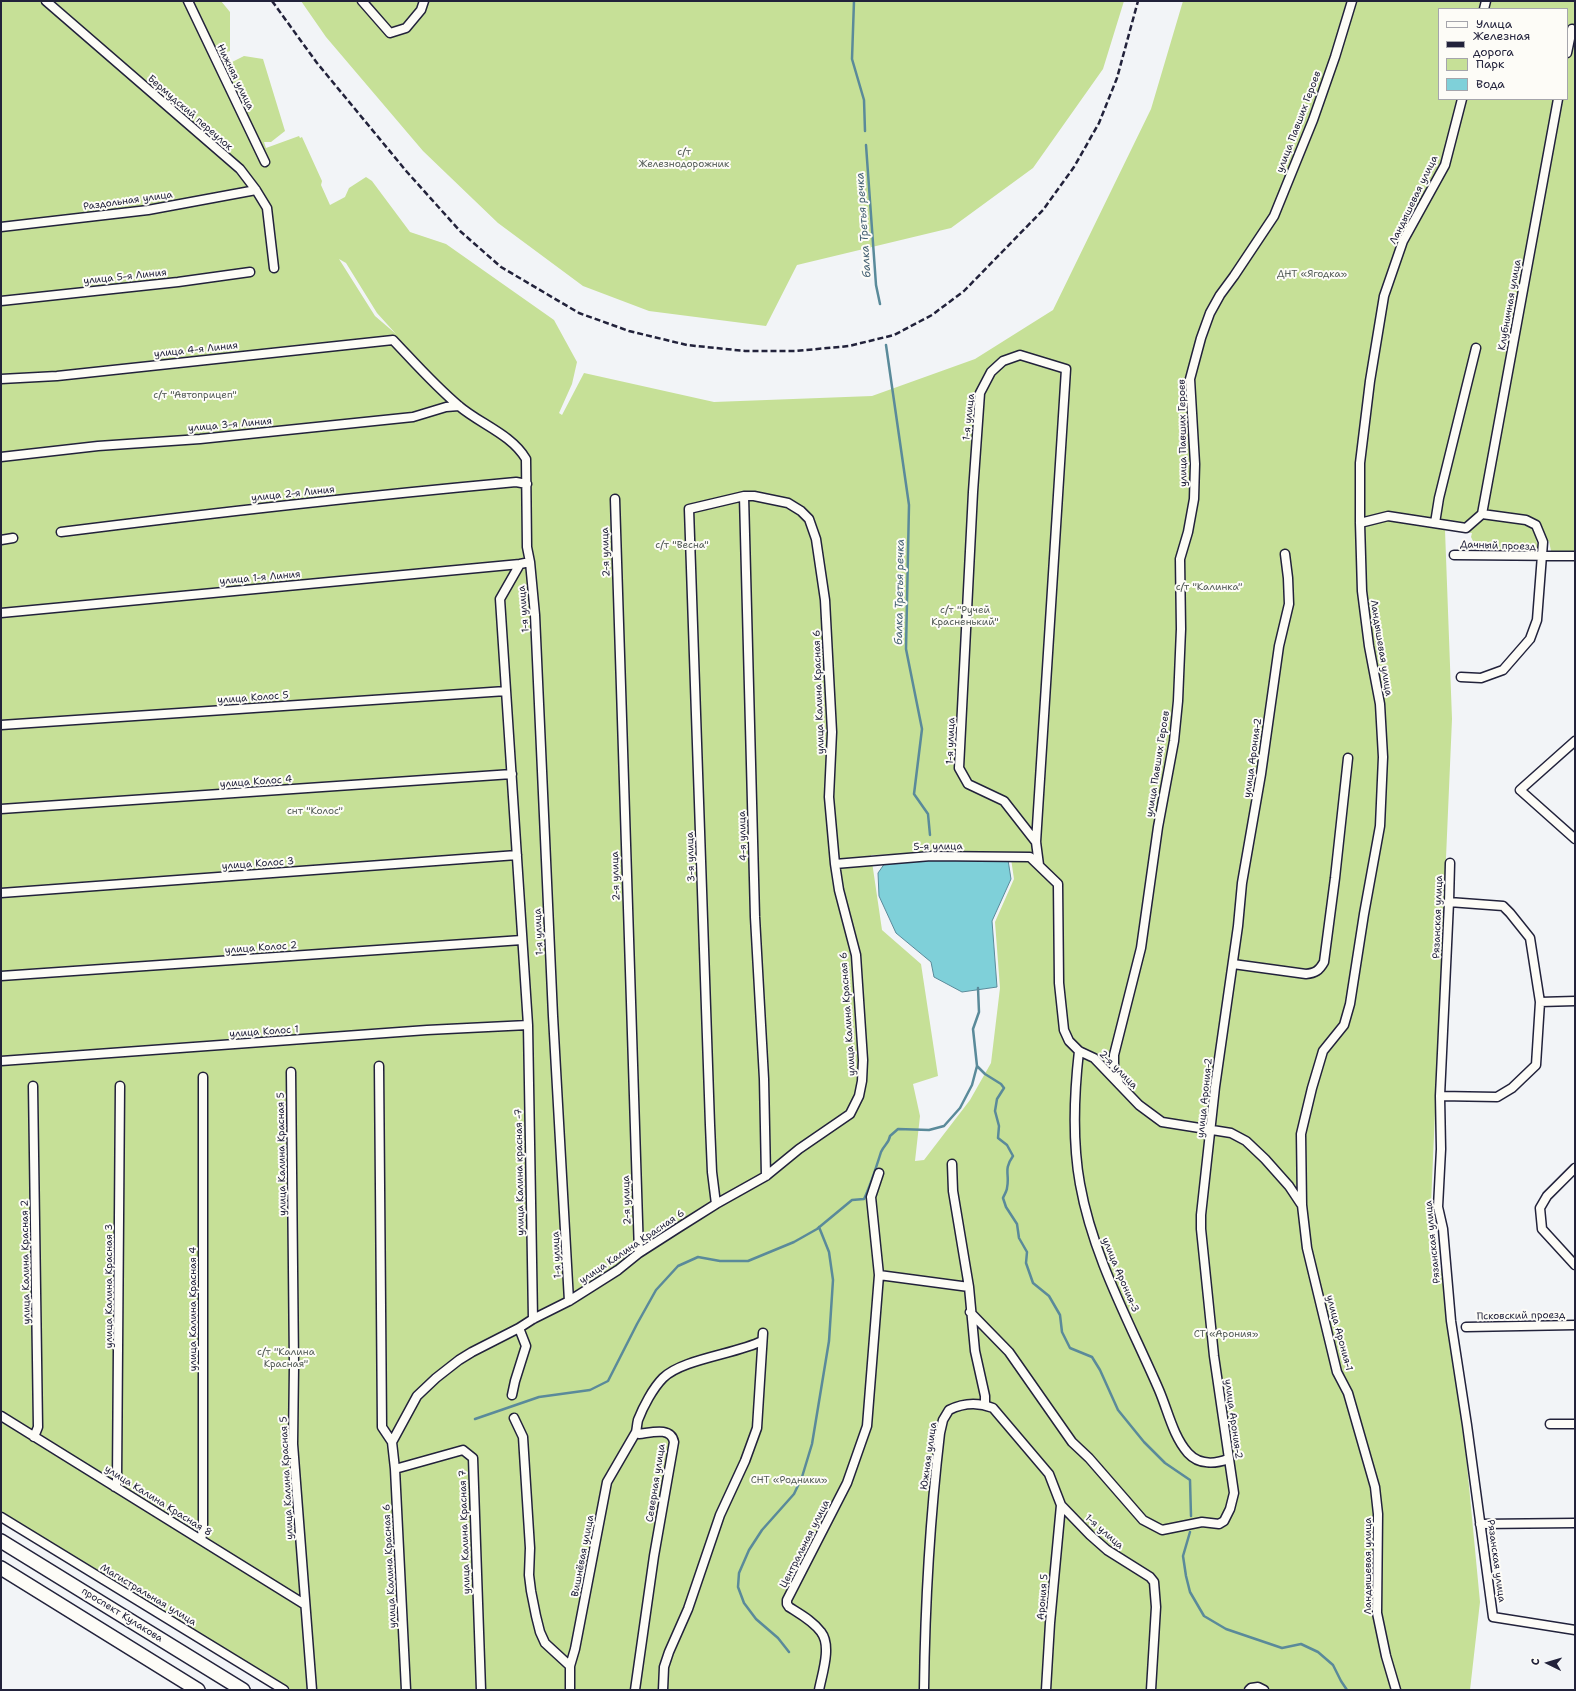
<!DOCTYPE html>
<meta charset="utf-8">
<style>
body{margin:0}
#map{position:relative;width:1576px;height:1691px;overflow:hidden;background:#f2f4f7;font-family:"Shantell Sans",sans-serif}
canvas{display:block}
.frame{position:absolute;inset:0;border:2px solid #22223b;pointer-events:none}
.legend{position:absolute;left:1438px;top:8px;width:130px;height:92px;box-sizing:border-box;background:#fdfcf7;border:1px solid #a5a5ac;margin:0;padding:5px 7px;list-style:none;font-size:12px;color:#22223b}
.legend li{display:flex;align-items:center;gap:8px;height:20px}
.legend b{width:20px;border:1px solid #a5a5ac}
.north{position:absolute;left:1528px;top:1643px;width:40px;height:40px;-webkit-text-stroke:3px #fdfcf7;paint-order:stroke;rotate:275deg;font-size:11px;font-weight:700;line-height:16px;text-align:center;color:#22223b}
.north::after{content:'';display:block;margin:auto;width:14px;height:18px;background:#22223b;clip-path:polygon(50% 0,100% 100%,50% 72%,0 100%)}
</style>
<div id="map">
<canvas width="1576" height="1691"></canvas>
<div class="frame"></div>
<ul class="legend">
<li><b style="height:5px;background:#fdfcf7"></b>Улица</li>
<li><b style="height:5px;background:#22223b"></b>Железная дорога</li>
<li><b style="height:11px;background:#c6e097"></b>Парк</li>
<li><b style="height:11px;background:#7fd0d9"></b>Вода</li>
</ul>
<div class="north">С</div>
</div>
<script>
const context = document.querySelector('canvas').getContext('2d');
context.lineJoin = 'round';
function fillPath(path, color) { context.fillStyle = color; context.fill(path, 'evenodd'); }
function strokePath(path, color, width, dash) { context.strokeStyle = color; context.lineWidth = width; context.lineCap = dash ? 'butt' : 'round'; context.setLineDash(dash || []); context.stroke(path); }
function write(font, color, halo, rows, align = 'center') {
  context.font = font + ' "Shantell Sans",sans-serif'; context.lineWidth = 4; context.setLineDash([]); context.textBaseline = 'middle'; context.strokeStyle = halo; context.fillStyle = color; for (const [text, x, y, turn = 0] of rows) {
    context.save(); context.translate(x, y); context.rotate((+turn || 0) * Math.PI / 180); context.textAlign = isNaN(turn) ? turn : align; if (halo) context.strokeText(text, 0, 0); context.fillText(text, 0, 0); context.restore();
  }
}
const green = new Path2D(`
 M1 1H221L230 12V51L219 55 228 72 232 62 244 56 263 59 285 131 271 142H264L266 148 299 136 300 138 302 137 322 181 321 185 330 205 345 197 349 188 366 177 372 181 410 232 446 244 554 320 577 362 572 384 559 413 562 415 584 373 714 402 872 396 975 359 1053 310 1151 109 1183 1H1575V551H1551L1549 541 1536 540 1538 546 1535 551H1478L1471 537 1472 533 1445 530 1452 719 1429 1251 1450 1286 1480 1602 1470 1690H287L1 1521ZM1439 9H1567V99H1439ZM339 259 346 263 377 313 396 334 375 316ZM1010 852 1014 879 995 922 1000 988 991 1063 970 1100 924 1160 915 1161 920 1116 913 1084 938 1076 921 964 882 930 871 855Z
 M301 1H1124L1103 69 1033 168 951 228 797 265 766 326 649 311 583 286 498 223 423 151 326 37Z`);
const water = new Path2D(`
 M941 860H1008L1011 879 992 921 997 987 962 992 934 977 931 962 896 933 879 896 878 873 885 863Z`);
const stream = new Path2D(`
 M854 1 852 59 864 100 865 131
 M866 145 876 285 880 304
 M886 345 909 505 906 649 922 729 914 794 928 814 930 835
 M978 988 979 1012 973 1029 977 1066 985 1074 1001 1084 1004 1088 997 1099 995 1111 999 1126 998 1138 1007 1145 1013 1156C1003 1170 1010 1174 1007 1188 1007 1191 1004 1195 1003 1198L1006 1207 1017 1224 1019 1238 1027 1252 1026 1263 1033 1283 1049 1296 1060 1315 1062 1332 1070 1348 1092 1357 1100 1370 1118 1410 1144 1442 1165 1463 1190 1480 1191 1516
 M475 1419 539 1397 590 1390 608 1381 637 1324 656 1290 678 1266 698 1257 720 1261H748L794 1242 817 1229 852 1200 864 1199C871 1184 876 1168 881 1152 884 1145 889 1143 890 1136L898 1129 929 1130 944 1126 960 1108 972 1085 977 1066
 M1190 1532 1183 1556 1186 1576 1190 1592 1204 1616 1226 1629 1282 1648 1301 1644 1318 1652 1333 1665 1341 1681 1347 1690
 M789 1652 778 1638 756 1619 744 1603 738 1587 739 1573 749 1550 762 1530 794 1494 802 1477 812 1444 829 1341 833 1280 829 1252 819 1227`);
const street = new Path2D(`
 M46 1 240 169 256 190 267 208 274 268
 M188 1 265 162
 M362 1 390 33 406 28 421 10 424 1
 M1484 9 1486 1
 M1567 53 1572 29
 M1 227 148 210 256 190
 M1 301 178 282 250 272
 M1 379 57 376 393 340C414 362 435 386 459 406 480 424 511 434 526 459L527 547 530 562 520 564 500 599 528 1025 533 1319
 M1 457 98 446 200 439 413 417 446 407 459 406
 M744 496 755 917 764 1079 766 1176
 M615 499 639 1253
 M1482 514 1558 99
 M1360 523 1388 516 1466 528 1482 514
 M1435 523 1439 498 1476 348
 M61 532C212 513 364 496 516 482L527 484
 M1 540 13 538
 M1454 555 1575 556
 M530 562 535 615 553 1016 569 1301
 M1 613 520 564
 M1461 677 1481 678 1503 670 1530 639 1537 620 1543 542 1536 525 1526 520 1482 514
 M1 725 506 691
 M1575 741 1520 790 1575 839
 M1 809 512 774
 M1036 842 1004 801 968 784 959 768 973 492 980 393 991 372 1003 361 1020 355 1066 369 1036 842 1039 865
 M1450 863 1449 902 1440 1096 1441 1149 1438 1207 1443 1229 1451 1321 1467 1425 1493 1617 1575 1630
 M835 864 931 856 1030 857 1058 884 1059 983 1064 1030 1069 1041 1079 1051 1094 1058 1139 1105 1162 1122 1231 1133 1246 1141 1265 1159 1289 1186 1301 1204
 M1 893 517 855
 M1233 964 1306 974C1315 973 1319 971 1324 962L1335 878 1348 758
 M1 976 522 940
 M1540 1002 1575 1001
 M1079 1051C1074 1095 1072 1140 1080 1184 1093 1257 1130 1323 1159 1390 1168 1411 1173 1436 1188 1453 1199 1465 1215 1464 1228 1459
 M1 1061 427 1030 528 1025
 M379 1066 382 1427 392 1442 395 1469 406 1690
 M291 1072 294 1366 293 1444 312 1690
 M1119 1084 1114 1066V1055L1141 948 1158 827 1174 741 1178 701 1181 629 1180 559 1188 532 1194 499 1195 464 1190 379 1201 338 1210 313 1220 295 1234 276 1274 216 1313 120 1335 57 1352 1
 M33 1086 38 1427 34 1437
 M1440 1096 1497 1097 1512 1088 1536 1065 1540 1002 1530 938 1510 913 1503 906 1449 902
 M952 1164 953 1191 969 1287 975 1351 985 1396V1405
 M1575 1168 1547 1196 1540 1208 1542 1229 1575 1265
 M879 1275 969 1287
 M970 1312 1009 1352 1072 1442 1089 1458 1143 1520 1162 1530 1202 1522 1219 1524 1224 1521 1230 1509 1234 1493 1214 1356 1201 1229V1215L1215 1087 1238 926 1242 883 1261 774 1279 646 1289 604 1288 578 1285 554
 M1466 1327 1575 1325
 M512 1395 515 1381 526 1346 519 1328
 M1 1416 304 1604
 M514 1418 523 1437 530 1548 529 1575 531 1591 536 1616 540 1632 545 1643 570 1666
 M1550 1424H1575
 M392 1442 417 1396 436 1378 459 1360 472 1352 519 1328 533 1319 569 1301 618 1270 639 1253 678 1228 716 1204 766 1176 799 1149 850 1114 859 1096 862 1081 863 1060 856 955 839 890 835 864 829 797 832 732 825 600 816 539 809 519 801 511 788 503 754 496H744L689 509 710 1125 712 1172 716 1204
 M395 1469 463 1450 473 1458 481 1690
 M115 1487 117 1481 120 1086
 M1 1517 284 1690
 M1480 1524 1575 1523
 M201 1540 203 1530V1077
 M570 1690V1666L575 1649 607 1482 636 1432
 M635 1690 654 1556 674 1442C671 1426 650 1433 639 1434L636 1432C637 1428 637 1424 638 1420 643 1407 653 1388 663 1378 682 1359 736 1354 762 1341
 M663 1690 664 1667 669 1652 688 1609 720 1515 745 1461 757 1428 763 1333
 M819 1690C822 1674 832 1646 821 1632 813 1621 800 1614 789 1607L787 1604V1600L847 1483 867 1426 879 1275 871 1197 879 1173
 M924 1690C925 1604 930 1518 940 1433L943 1420 949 1410C963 1403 978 1402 993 1408L1049 1474 1061 1505 1090 1535 1107 1550 1150 1577 1154 1582 1156 1607 1151 1690
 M1046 1690 1050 1623 1061 1505
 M1249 1690 1251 1688 1258 1687 1264 1690
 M1396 1690 1386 1656 1377 1613 1378 1514 1375 1487 1348 1393 1337 1372 1307 1248 1302 1205 1301 1134 1312 1088 1323 1051 1344 1025 1350 1004 1364 914 1380 826 1383 757 1380 704 1369 646 1362 591 1360 523V463L1370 381 1384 296 1403 241 1445 165 1462 99`);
const primary = new Path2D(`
 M1 1541 243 1690
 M1 1568 198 1690`);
const rail = new Path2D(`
 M272 1 317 63 407 172 460 231 501 267 579 313 629 331 687 345 745 351H796L849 346 894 335 932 315 964 291 1003 251 1043 210 1074 167 1099 123 1117 78 1138 1`);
const streetNames = [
 ["Нижняя улица",235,77,64],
 ["Бермудский переулок",190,113,41],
 ["улица Павших Героев",1299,122,-69],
 ["Ландышевая улица",1414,200,-64],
 ["Раздольная улица",128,201,-8],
 ["улица 5-я Линия",125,277,-6],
 ["Клубничная улица",1510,305,-80],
 ["улица 4-я Линия",196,350,-6],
 ["1-я улица",969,417,-84],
 ["улица 3-я Линия",230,425,-5],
 ["улица Павших Героев",1183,433,-91],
 ["улица 2-я Линия",293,494,-6],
 ["Дачный проезд",1498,546,2],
 ["2-я улица",606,552,-92],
 ["улица 1-я Линия",260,578,-5],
 ["1-я улица",524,609,-95],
 ["Ландышевая улица",1381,648,81],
 ["улица Калина Красная 6",819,692,-92],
 ["улица Колос 5",253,698,-4],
 ["1-я улица",951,741,-88],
 ["улица Арония-2",1253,758,-82],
 ["улица Павших Героев",1158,764,-81],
 ["улица Колос 4",256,782,-4],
 ["4-я улица",743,836,-92],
 ["5-я улица",938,847,-1],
 ["3-я улица",691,857,-92],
 ["улица Колос 3",258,864,-4],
 ["2-я улица",616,876,-92],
 ["Рязанская улица",1438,917,-88],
 ["1-я улица",539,932,-93],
 ["улица Колос 2",261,948,-4],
 ["улица Калина Красная 6",848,1014,-94],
 ["улица Колос 1",264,1032,-4],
 ["2-я улица",1118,1070,45],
 ["улица Арония-2",1205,1098,-84],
 ["улица Калина Красная 5",282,1154,-91],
 ["улица Калина красная -7",520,1172,-91],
 ["2-я улица",627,1200,-92],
 ["Рязанская улица",1433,1242,-96],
 ["улица Калина Красная 6",632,1247,-34],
 ["1-я улица",557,1255,-93],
 ["улица Калина Красная 2",26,1262,-91],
 ["улица Арония-3",1120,1275,67],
 ["улица Калина Красная 3",109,1286,-90],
 ["улица Калина Красная 4",193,1309,-90],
 ["Псковский проезд",1521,1316,-1],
 ["улица Арония-1",1339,1333,75],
 ["улица Арония-2",1233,1419,82],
 ["Южная улица",929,1456,-82],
 ["улица Калина Красная 5",287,1478,-93],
 ["Северная улица",656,1483,-81],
 ["улица Калина Красная 8",158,1501,32],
 ["улица Калина Красная 7",465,1532,-92],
 ["1-я улица",1104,1532,41],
 ["Центральная улица",805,1544,-63],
 ["Вишнёвая улица",583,1556,-79],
 ["Рязанская улица",1496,1561,82],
 ["улица Калина Красная 6",390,1566,-93],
 ["Ландышевая улица",1368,1566,-90],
 ["Магистральная улица",148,1595,31],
 ["Арония 5",1043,1597,-85],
 ["проспект Кулакова",122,1615,32]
];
const parkNames = [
 ["с/т",684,152],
 ["Железнодорожник",684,164],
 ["ДНТ «Ягодка»",1312,274],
 ["с/т \"Автоприцеп\"",195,395],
 ["с/т \"Весна\"",682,545],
 ["с/т \"Калинка\"",1209,587],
 ["с/т \"Ручей",965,610],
 ["Красненький\"",965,622],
 ["снт \"Колос\"",315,811],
 ["СТ «Арония»",1226,1334],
 ["с/т \"Калина",286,1352],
 ["Красная\"",286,1364],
 ["СНТ «Родники»",789,1480]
];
const waterNames = [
 ["балка Третья речка",864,225,-94],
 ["балка Третья речка",900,592,-89]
];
fillPath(green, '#c6e097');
fillPath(water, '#7fd0d9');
strokePath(water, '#5a8a9a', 1);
strokePath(stream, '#5a8a9a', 2.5);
strokePath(street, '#22223b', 11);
strokePath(primary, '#22223b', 16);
strokePath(street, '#fdfcf7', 8);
strokePath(primary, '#fdfcf7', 13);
strokePath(rail, '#22223b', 2.5, [6, 3]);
write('10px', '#22223b', '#fdfcf7', streetNames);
write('10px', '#535b57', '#fdfcf7', parkNames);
write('italic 11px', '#435f72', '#fdfcf7', waterNames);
</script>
